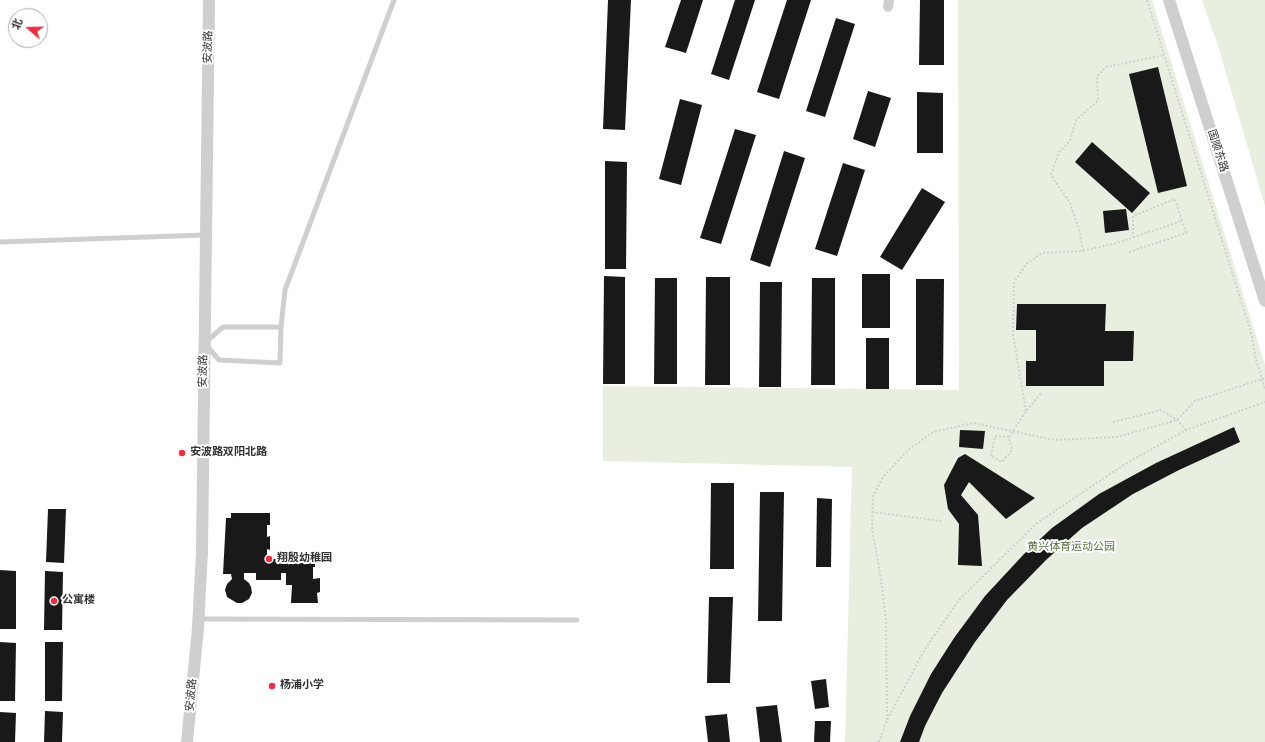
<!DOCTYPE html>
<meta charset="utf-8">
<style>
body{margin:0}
#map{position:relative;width:1265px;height:742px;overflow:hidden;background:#fff;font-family:"Source Sans 3","Noto Sans SC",sans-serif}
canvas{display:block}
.north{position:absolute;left:8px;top:8px;width:40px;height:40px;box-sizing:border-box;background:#fff;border:1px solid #adadad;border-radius:50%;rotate:290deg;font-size:11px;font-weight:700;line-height:16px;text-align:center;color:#323232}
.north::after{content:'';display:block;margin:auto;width:14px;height:18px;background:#f12d43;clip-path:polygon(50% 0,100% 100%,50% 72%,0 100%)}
</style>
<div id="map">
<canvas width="1265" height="742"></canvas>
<div class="north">北</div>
</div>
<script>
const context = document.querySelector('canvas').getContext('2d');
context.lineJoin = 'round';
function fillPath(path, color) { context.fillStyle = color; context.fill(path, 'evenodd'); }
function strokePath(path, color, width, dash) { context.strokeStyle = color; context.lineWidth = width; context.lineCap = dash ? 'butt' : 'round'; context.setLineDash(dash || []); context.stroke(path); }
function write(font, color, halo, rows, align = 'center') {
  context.font = font + ' "Source Sans 3","Noto Sans SC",sans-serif'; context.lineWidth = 4; context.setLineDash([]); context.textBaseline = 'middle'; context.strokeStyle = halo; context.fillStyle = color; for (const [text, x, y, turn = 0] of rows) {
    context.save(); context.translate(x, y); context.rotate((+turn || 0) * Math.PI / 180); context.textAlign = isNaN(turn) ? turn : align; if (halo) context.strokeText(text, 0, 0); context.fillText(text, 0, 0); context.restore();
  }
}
const green = new Path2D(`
 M958 0H1152L1265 365V742H845L852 467 603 461V386L959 390Z
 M1202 0H1265V206L1219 49Z`);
const building = new Path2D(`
 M608 0H631L625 130 603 129Z
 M681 0H703L686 53 665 47Z
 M735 0H755L729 80 711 74Z
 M787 0H811L779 99 757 92Z
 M920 0H944V65H919Z
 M836 18 855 24 825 117 806 111Z
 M1158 67 1187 186 1158 193 1129 74Z
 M868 91 891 98 875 147 853 139Z
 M917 92 943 93V153H917Z
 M680 99 702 105 681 185 659 179Z
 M735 129 756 135 721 244 700 238Z
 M1092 142 1150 193 1132 213 1075 162Z
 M784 151 805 158 770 267 750 260Z
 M605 161 627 162 626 269H605Z
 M843 163 865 170 837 256 815 249Z
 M922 188 945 202 902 270 880 257Z
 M1126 209 1129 230 1105 233 1103 211Z
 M862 274H890V328H862Z
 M604 276 625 277V384H603Z
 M706 277H730V385H705Z
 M655 278H677V384H654Z
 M812 278H835V385H811Z
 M916 279H944L943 385H916Z
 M760 282H782L781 387H759Z
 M1017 304H1106L1105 331H1134L1133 361H1104V386H1026V361H1036V330H1016Z
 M866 338H889V389H866Z
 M1234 427 1240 442 1179 470 1133 494 1082 528 1046 560 1007 600 975 642 942 693 925 726 919 742H900L910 716 931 674 954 638 985 596 1024 554 1052 528 1099 494 1156 463Z
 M960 430 985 431 983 449 959 447Z
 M965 454 1035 498 1006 519 969 482 961 495 978 515 982 566 958 565 959 524 948 509 944 485 958 458Z
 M711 483H734V569H710Z
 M760 492H784L782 621H758Z
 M817 498 832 499 831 567H816Z
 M48 509H66L64 563 46 562Z
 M231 513H270V525H267V537L270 536V550L267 549V559H291L292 553 315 554V567H313V579L320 578V592L317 593 318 603H291L292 585H286V573H281V580H256V573H244V579L249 583 251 587 252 593 249 599 242 603H237L227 597 225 590 227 584 232 579 231 574H223L226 518H231Z
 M0 570 16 571V629H0Z
 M45 571 63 572 62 630H44Z
 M709 597H733L730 683H707Z
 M0 642 16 643 15 701H0Z
 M45 642H63L62 701H45Z
 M826 679 829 707 815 709 811 681Z
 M777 705 782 742H760L756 707Z
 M45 711 63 712 62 742H44Z
 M0 712 16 713 15 742H0Z
 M727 714 730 742H708L705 716Z
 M815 721H831L830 742H814Z`);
const path = new Path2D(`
 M1147 0 1252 336 1255 356 1265 390
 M1083 251 1079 229 1070 203 1051 175 1059 152 1070 141 1076 120 1098 101 1097 76 1106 67 1164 55
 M1129 252 1186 233 1182 221
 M1026 411 1013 335 1014 283 1026 264 1042 253 1083 251 1113 244 1182 221 1175 199 1133 216V237
 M1113 422 1161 410 1177 420 1186 430
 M995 436 1009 437 1012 450 1002 462 991 456Z
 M1009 437 1026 411 1042 392
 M872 512 942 521
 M887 720 886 619 881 579 872 528 873 496 883 477 908 450 933 432 973 423 1055 440 1117 437 1177 420 1195 401 1265 378
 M879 742 887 720 925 649 959 600 1037 523 1125 464 1186 430 1265 402`);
const service = new Path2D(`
 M0 242 205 235
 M207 341 223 327H281
 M207 346 219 360 280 363 281 327 285 290 394 0
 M199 619 577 620`);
const minor = new Path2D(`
 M888 7 889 0`);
const tertiary = new Path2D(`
 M1169 0 1265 301
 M187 742 198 628 202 552 209 0`);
const markers = [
 [182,453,4,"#f12d43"],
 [269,559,4,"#f12d43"],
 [54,601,4,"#f12d43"],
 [272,686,4,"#f12d43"]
];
const streetNames = [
 ["安波路",209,47,-89],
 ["国顺东路",1217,151,72],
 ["安波路",204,371,-89],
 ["安波路",192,695,-85]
];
const poiNames = [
 ["安波路双阳北路",190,453],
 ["翔殷幼稚园",277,559],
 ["公寓楼",62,601],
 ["杨浦小学",280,686]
];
const parkNames = [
 ["黄兴体育运动公园",1071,548]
];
fillPath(green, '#e9efe0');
fillPath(building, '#191919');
strokePath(path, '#cfcfcf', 2, [2, 2]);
strokePath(service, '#cfcfcf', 5);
strokePath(minor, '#cfcfcf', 10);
strokePath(tertiary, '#cfcfcf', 12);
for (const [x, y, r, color] of markers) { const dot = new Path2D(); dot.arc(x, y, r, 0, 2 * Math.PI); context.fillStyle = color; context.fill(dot); strokePath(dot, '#fff', 1.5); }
write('11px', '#323232', '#fff', streetNames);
write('bold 11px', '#323232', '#fff', poiNames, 'left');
write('11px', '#57723b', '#fff', parkNames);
</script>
